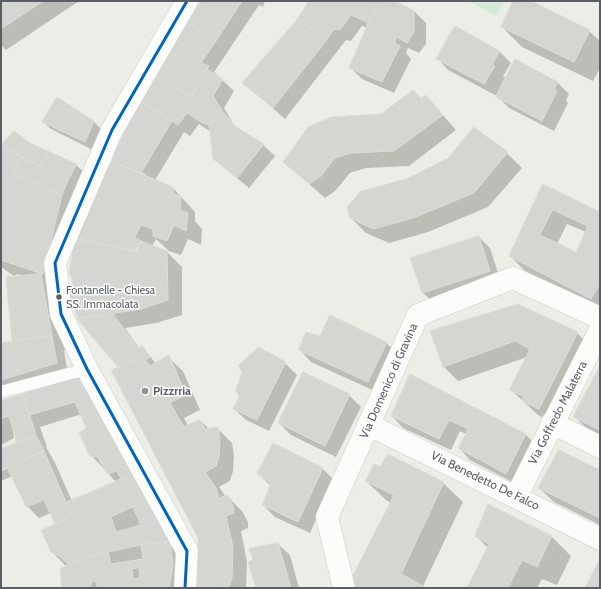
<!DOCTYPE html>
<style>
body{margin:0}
#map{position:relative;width:601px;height:589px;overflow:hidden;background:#edede7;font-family:Cabin,sans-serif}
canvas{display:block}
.frame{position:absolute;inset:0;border:2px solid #5c5e67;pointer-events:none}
</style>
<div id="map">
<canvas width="601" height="589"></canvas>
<div class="frame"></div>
</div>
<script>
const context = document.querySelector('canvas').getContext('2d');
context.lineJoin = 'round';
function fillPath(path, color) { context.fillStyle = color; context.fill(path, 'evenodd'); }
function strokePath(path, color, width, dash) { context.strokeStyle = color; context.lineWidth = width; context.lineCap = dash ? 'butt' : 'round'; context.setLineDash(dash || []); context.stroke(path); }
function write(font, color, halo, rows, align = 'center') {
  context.font = font + ' Cabin,sans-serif'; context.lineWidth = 3; context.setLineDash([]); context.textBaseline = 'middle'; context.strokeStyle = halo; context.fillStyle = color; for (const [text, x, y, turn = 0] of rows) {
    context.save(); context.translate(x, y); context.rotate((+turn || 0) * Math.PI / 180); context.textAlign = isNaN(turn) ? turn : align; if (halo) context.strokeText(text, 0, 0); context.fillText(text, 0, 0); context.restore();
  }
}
const green = new Path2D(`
 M468 1H506L496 16Z`);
const shadow = new Path2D(`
 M1 1H79L6 50 1 45Z
 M202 1H265L263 7 259 5 214 72 234 91 224 108 234 125 238 130 263 145 275 156 249 188 214 159 211 132 199 124 190 136 184 132 155 180 173 188 195 212V221L202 229 201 245 188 239 181 255 169 251 156 239 152 246 167 252 182 267V315L156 323 125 328 139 348 143 347 156 364 168 357 183 371 200 410 184 418 188 426 200 420 209 429 217 428 232 443 234 455 233 471 230 481 219 487 226 497H228L242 511 248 522V528L241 531 247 562 246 588H198L199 538 120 367 78 319 73 289 76 238 140 102ZM125 165 146 174 145 175 125 168ZM139 242 141 244 137 253 133 252Z
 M310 1H393L414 11 426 23V44L419 53 408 48 406 53 411 59 394 93 362 79 351 68 368 28 362 26 351 41 346 40 285 119 244 83 298 19Z
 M514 1H529L589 31 600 41V68L593 81 522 47 502 27Z
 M499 51 511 63 503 76 506 78 557 82 569 94 566 100 568 103 554 131 509 108 497 96 448 70 437 58Z
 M426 96 456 130 409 166 366 168 350 173 335 191 325 198 284 162 381 115Z
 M57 99 94 122 102 130 93 150 51 129 43 122Z
 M1 143 6 146 32 145 76 165 84 172 58 288 66 350H64L68 375 1 394V345L14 342 13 341 25 276 17 274 14 276 1 267Z
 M507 153 522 168 488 207 428 232 389 243 366 233 351 218Z
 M543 186 600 213V310L525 271 510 256ZM567 224 586 232 577 253 557 244Z
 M479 237 490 248 501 282 435 304 423 293 411 259Z
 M431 331 577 333 592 348 554 423 538 415 510 389 527 357 458 381 444 367Z
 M321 337 386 343 398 354 379 393 311 362 300 350Z
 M285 363 297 375 269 431 246 420 234 409Z
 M600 369V435L586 428 575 417Z
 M411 375 526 435 537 446 518 485 470 460 459 448 466 434 460 431 451 450 403 428 392 416Z
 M78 377 90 388 184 557 182 588H63L66 566 52 552 56 524 51 513 39 518 27 506 13 476 1 481V450L18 443 13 429 14 438 1 445V401ZM82 414 88 428 90 454 116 482 72 501 55 463 46 447H47L40 427Z
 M349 395 361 407 336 457 291 435 279 423Z
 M274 444 323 469 334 480 310 533 275 517 263 505 271 486 258 474Z
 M600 471V525L554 502 539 488Z
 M366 481 443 483 463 502 423 586 427 588H356L391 503 386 500Z
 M489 505 552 537 571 556 557 585 542 579 537 588H467L488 548 476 536Z
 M278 544 290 555 299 588H257Z`);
const building = new Path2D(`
 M1 1H43L1 29Z
 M201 1H242L216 41 187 22Z
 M309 1H378L369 23 351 15 340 30 334 29 326 41 298 19Z
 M378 1H395L414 11V32L407 43 397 37 394 43 400 46 382 82 349 68Z
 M513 1H531L590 30 574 62 501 27Z
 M298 19 326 41 273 108 242 83Z
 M187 22 216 41 201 63 209 66 191 97 156 75Z
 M455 26 500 51 492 64 495 66 484 84 436 59Z
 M515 59 558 82 554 89 557 91 542 121 496 97Z
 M207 69 223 79 213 96 223 112 209 125 201 122 187 113 178 125 139 101 156 75 191 97Z
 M413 90 421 98 426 95 443 115 394 151 351 153 335 158 321 176 309 184 283 162 308 127 331 117 381 114Z
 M57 97 94 121 85 142 42 122Z
 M139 101 172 121 141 173 111 161Z
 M223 112 235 126 264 144 237 178 213 159 209 125Z
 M474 127 508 152 474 193 413 218 373 229 350 218 347 207 361 191 406 179 448 158Z
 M14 131 32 144 48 151 41 167 7 149V146L3 143Z
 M1 142 7 146V149L21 157 13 173 62 195 43 274 1 260Z
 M48 151 77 164 68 180 41 167Z
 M21 157 68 180 62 195 13 173Z
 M111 161 173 187 174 194 181 196 180 210 188 213 186 231 174 225 167 241 153 236V229L141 225 135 237 141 241 135 251 75 238Z
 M543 184 600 212V283L591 299 509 256ZM553 210 588 226 576 252 540 235Z
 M479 236 490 271 422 293 410 258Z
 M75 238 137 252 141 241 167 251 168 300 141 309 77 319 75 308 69 294 72 289V279L69 273Z
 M41 274 52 336 12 341 6 277Z
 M518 304 578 332 539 409 522 401 523 396 509 390 530 349 515 341 443 367 430 331Z
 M113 314 138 348 143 346 150 357 145 360 150 366 143 370 137 360 118 367 77 319Z
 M330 315 387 342 368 382 298 350 306 332 320 336Z
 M52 336 57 363 1 380V343Z
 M259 347 286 362 257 420 233 409 239 397 236 390 242 372 238 366Z
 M169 355 186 395 170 403 184 427 200 419 205 429 218 427 220 440 219 456 216 466 205 472 216 488 219 498 228 495 233 506 234 513 226 516 233 547 232 578 229 587 197 588 198 538 111 370 137 360 143 370Z
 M600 366V430L573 417Z
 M303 372 350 394 325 446 278 423Z
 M410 374 526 434 506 474 458 448 468 429 449 420 439 439 391 416Z
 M78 376 136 473 121 479 117 471 107 474 97 456 92 457 89 455 79 433 86 428 75 402 29 415 23 394Z
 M23 394 36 435 17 443 9 416 2 418 1 427V401Z
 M36 435 44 451 1 471V449Z
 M273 443 323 468 298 522 262 505 271 483 257 474Z
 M559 450 600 470V518L538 488Z
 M44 451 72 516 55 524 44 500 26 507 7 467Z
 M388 454 444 482 401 574 427 588H355L351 579 394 495 365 481 374 464 380 466Z
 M136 473 170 542 141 545 108 552 78 559 68 564 58 555 51 552 41 530 72 516 67 502ZM133 507 141 525 116 532 111 517Z
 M488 504 552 536 537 567 522 560 508 588H467L489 544 475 536Z
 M170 542 173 565 169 588H97L96 581 91 582V588H62L60 569 78 559 108 552 111 564 143 559 141 545ZM139 568 140 578 133 579 132 569Z
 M278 543 291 588H256L248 562 253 560 249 549Z
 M600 559V588H585Z`);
const service = new Path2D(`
 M1 392 87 369`);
const minor = new Path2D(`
 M552 423 600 447
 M369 425 600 539
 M516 497 600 330
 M185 588 187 551 87 369 61 314 55 263 112 130 187 1
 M344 588 327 517 418 315 513 278 600 318`);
const bus1 = new Path2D(`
 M185 588 187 551 87 369 61 314 55 263 112 130 187 1`);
const markers = [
 [59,297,3.5,"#5c5e67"],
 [145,391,4,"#8f9094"]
];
const busNames = [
 ["Fontanelle - Chiesa",66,291],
 ["SS. Immacolata",66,305]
];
const streetNames = [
 ["Via Domenico di Gravina",389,381,-66],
 ["Via Goffredo Malaterra",558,413,-63],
 ["Via Benedetto De Falco",485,481,26]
];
const poiNames = [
 ["Pizzrria",153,391]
];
fillPath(green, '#d4ebd7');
fillPath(shadow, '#0003');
fillPath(building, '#d5d5d1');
strokePath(building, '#dddcd6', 1);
strokePath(service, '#cbcbcb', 13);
strokePath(minor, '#cbcbcb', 23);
strokePath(service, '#fcfcfb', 12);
strokePath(minor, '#fcfcfb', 22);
strokePath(bus1, '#0065bd', 3);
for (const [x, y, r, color] of markers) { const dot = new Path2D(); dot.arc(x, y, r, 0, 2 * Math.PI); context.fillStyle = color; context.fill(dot); strokePath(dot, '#fff', 1.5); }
write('11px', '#5c5e67', '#fff', busNames, 'left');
write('12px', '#5c5e67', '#fff', streetNames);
write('bold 12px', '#5c5e67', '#fff', poiNames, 'left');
</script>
